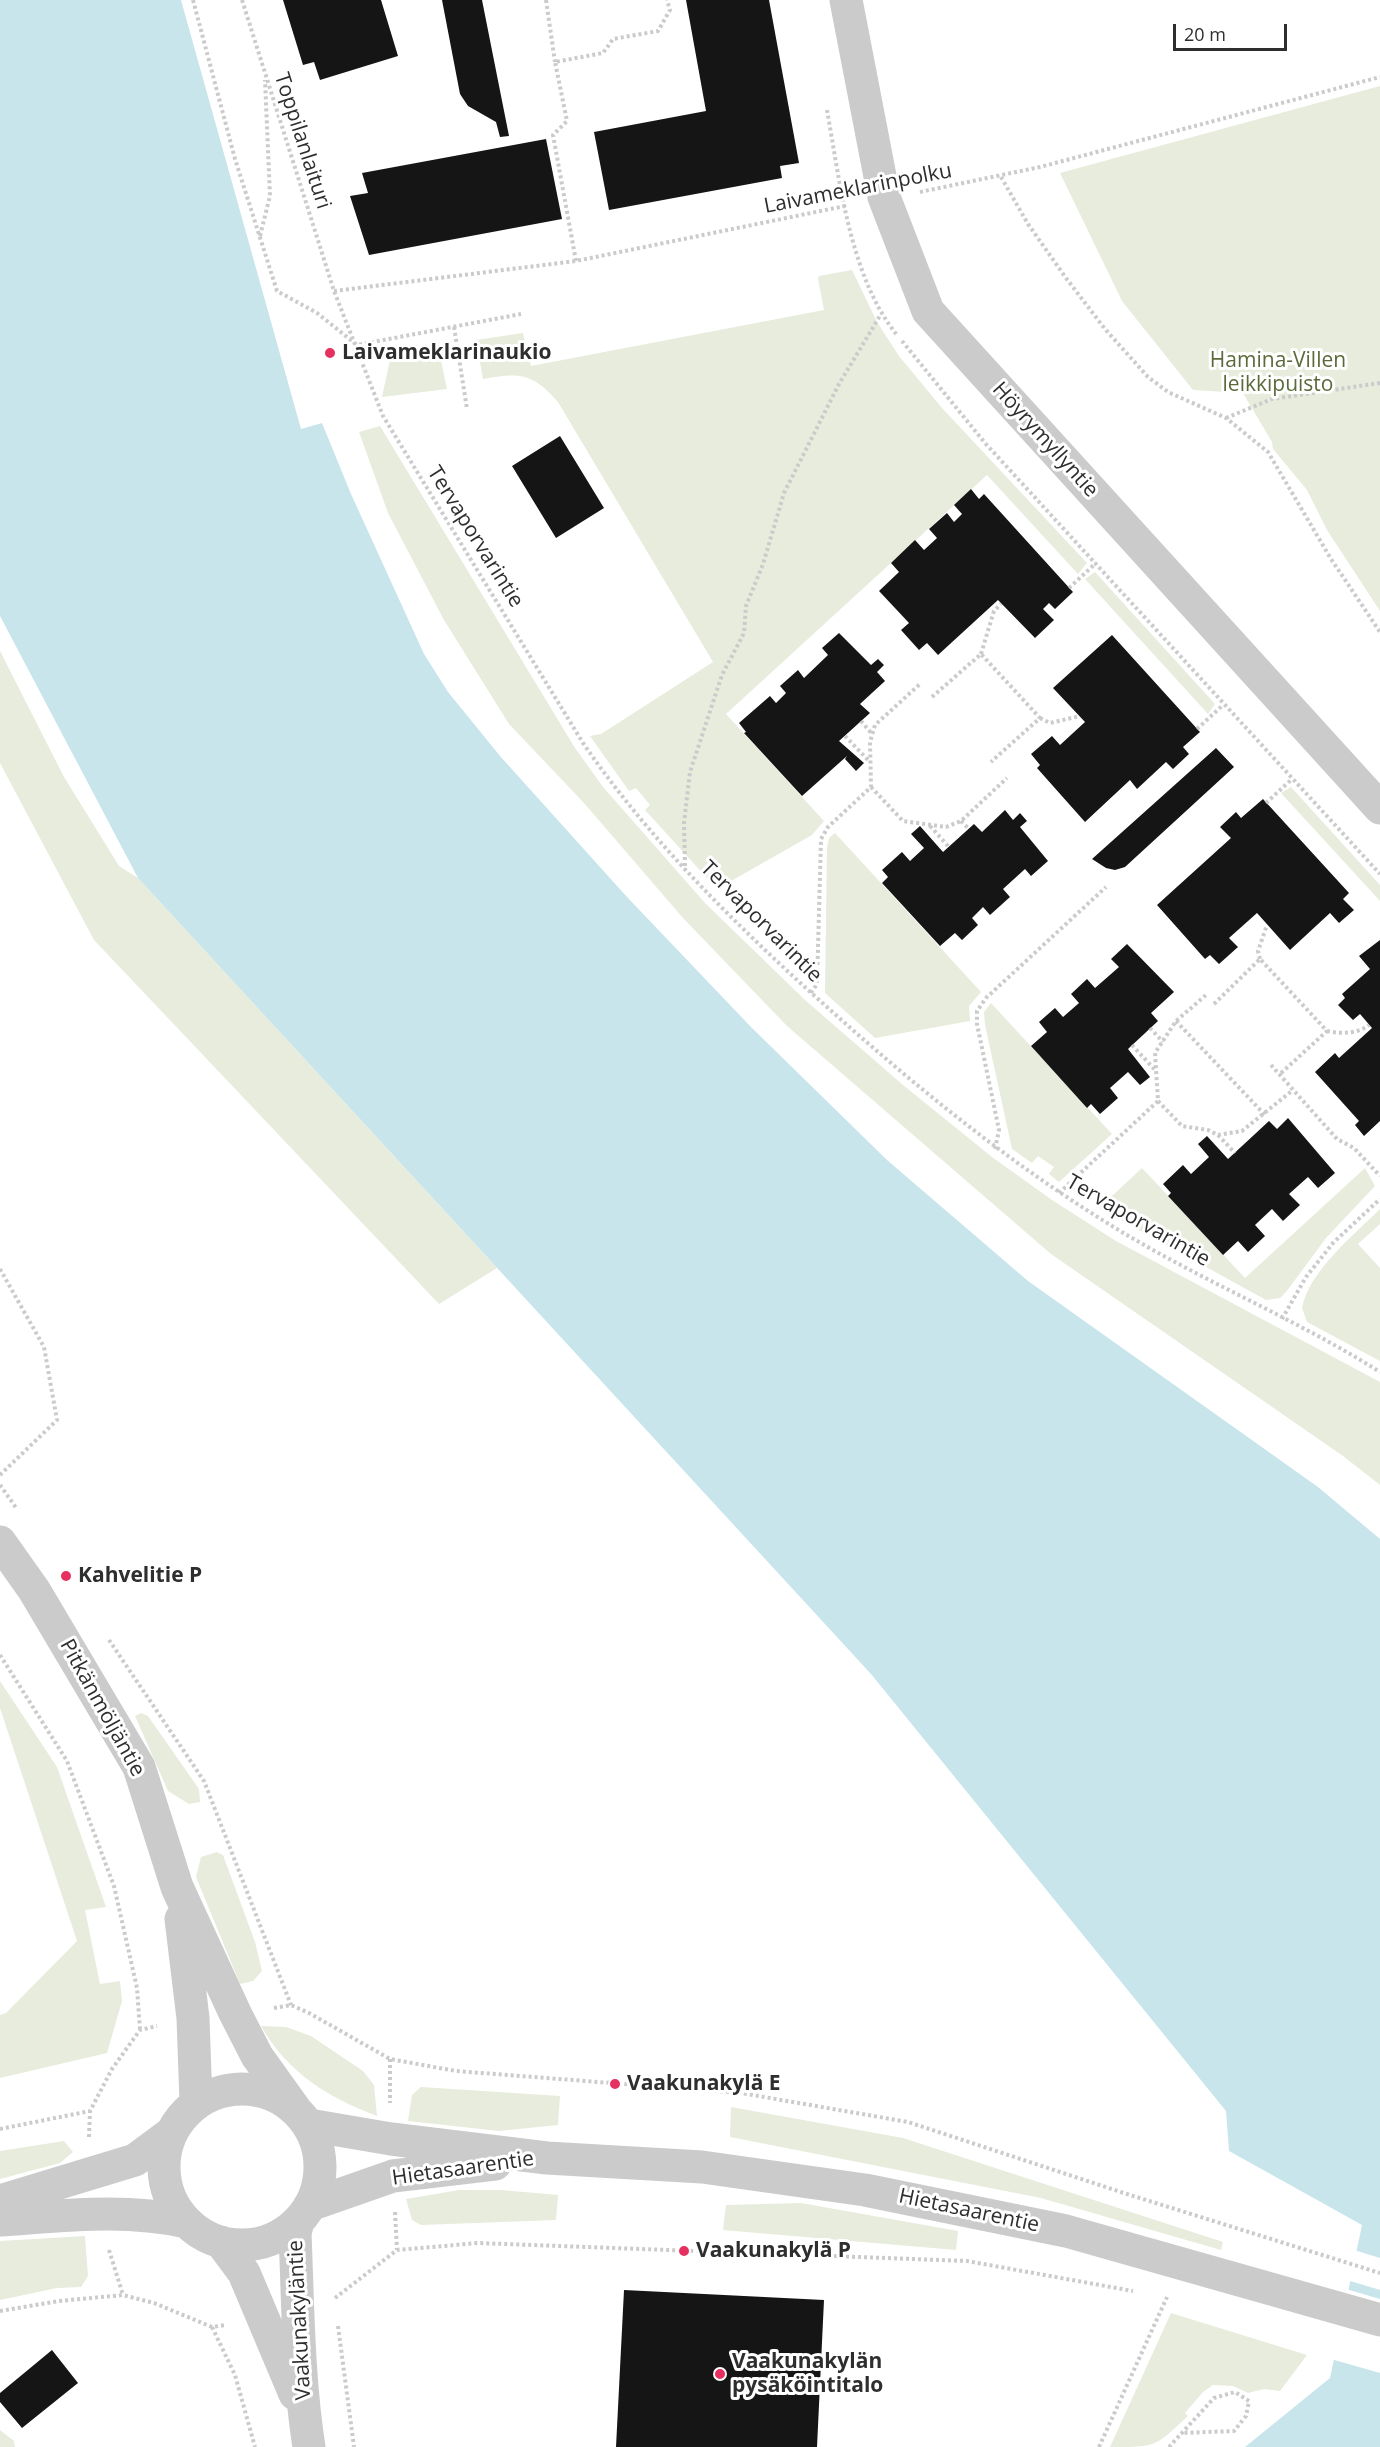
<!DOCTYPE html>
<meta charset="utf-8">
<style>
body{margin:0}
#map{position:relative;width:1380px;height:2447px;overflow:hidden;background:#fff;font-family:"Open Sans",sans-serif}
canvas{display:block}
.scale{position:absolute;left:1173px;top:24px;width:114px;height:27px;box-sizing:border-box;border:3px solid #2e2e2e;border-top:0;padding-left:8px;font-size:18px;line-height:21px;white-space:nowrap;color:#2e2e2e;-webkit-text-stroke:4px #fff;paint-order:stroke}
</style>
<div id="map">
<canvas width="1380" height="2447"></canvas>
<div class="scale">20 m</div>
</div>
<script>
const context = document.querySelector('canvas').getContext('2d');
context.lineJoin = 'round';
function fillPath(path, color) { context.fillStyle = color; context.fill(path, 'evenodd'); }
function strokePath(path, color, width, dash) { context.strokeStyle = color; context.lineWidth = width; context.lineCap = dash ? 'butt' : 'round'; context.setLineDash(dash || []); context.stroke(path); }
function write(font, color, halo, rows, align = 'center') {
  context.font = font + ' "Open Sans",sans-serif'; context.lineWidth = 6; context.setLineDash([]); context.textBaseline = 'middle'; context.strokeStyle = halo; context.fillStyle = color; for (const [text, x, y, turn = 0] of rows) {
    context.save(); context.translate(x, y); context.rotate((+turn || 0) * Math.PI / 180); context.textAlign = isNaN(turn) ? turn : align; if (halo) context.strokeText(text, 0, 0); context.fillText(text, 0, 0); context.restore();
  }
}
const green = new Path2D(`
 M1380 86V611L1327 530 1307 490 1273 449 1272 442 1243 393 1193 390 1122 301 1060 173Z
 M852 270 877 322 899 356 942 408 1087 563 1078 574 987 475 726 714 824 821 812 835 717 889 645 810 650 805 636 788 629 791 590 736 601 734 713 662 558 402C533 373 520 372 483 379L476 340 523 333 531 366 824 310 818 279 819 276Z
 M438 347 447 389 382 397 391 355Z
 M380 426 575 748 603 787 705 903 805 1000 903 1085 992 1157 1052 1200 1116 1241 1380 1382V1485L1343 1456 1051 1254 787 1026 683 918 584 803 509 724 444 620 388 513 359 432Z
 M1095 572 1215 704 1208 714 1085 579Z
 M0 651 64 777 119 866 138 878 497 1268 439 1304 94 940 0 763Z
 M1291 787 1380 885V901L1281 793Z
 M835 833 981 992 969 1006 970 1021 875 1038 825 993 827 848 829 838Z
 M991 1003 1112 1134 1059 1182 1049 1174 1054 1167 1038 1156 1032 1163 1012 1149 985 1025 984 1012Z
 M1142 1168 1245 1278 1365 1168 1375 1186 1326 1238 1286 1292 1280 1298 1266 1300 1099 1208Z
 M1380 1209V1224L1358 1244 1380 1268V1361L1307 1322 1302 1308C1309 1271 1354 1235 1380 1209Z
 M0 1681 57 1767 106 1907 85 1910 100 1984 120 1981 122 2001 107 2053 0 2078V2015L6 2013 77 1941 0 1708Z
 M141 1713 148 1716 199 1789 200 1802 189 1804 168 1791 135 1716Z
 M217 1852 223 1855 255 1942 262 1971 253 1981 240 1984 196 1877 201 1857Z
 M261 2026 286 2027 311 2036 363 2071 374 2085 377 2116C327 2097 288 2073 261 2026Z
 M421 2087 560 2096 558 2125 499 2131 408 2121 412 2095Z
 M731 2107 903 2138 1223 2242 1221 2250 1041 2198 730 2137Z
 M64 2141 73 2152 60 2163 0 2179V2151Z
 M459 2190H501L558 2195 556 2220 421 2225 412 2220 406 2199Z
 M801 2203 958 2231 956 2250 723 2230 726 2205Z
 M85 2236 88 2276 81 2287 57 2288 0 2300V2241Z
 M1171 2313 1307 2355 1280 2391 1264 2389 1248 2393 1233 2386 1213 2385 1203 2392 1185 2413 1188 2416C1154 2447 1158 2447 1110 2447Z
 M0 2430 14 2441 15 2447H0Z`);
const water = new Path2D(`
 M0 0H181L301 429 322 423 351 494 424 654 448 692 500 756 627 897 751 1027 887 1160 1028 1281 1318 1487 1380 1539V2447H1245L1330 2378 1362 2225 1229 2151 1226 2111 871 1674 138 878 0 616Z`);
const pier = new Path2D(`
 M1354 2250 1380 2258V2290L1347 2280Z
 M1346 2289 1380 2299V2373L1331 2359Z`);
const building = new Path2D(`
 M283 0H381L398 56 320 80 314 62 303 65Z
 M442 0H482L509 136 500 137 496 122 468 106 460 94Z
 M686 0H769L799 163 780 166 782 178 609 210 594 132 706 111Z
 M546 139 562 219 369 255 350 196 368 193 362 173Z
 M560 436 604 508 556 538 512 466Z
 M971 489 979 499 984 494 1073 592 1055 609 1049 603 1043 609 1054 620 1035 638 998 600 938 655 927 643 919 650 901 630 909 623 879 591 899 572 891 563 915 540 924 550 937 538 929 529 947 513 954 522 962 514 954 505Z
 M839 633 871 665 878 659 884 665 877 672 885 681 860 704 870 713 839 741 864 763 856 771 845 759 847 756 802 796 744 733 746 732 739 723 770 696 776 703 786 693 780 686 798 670 804 678 828 655 822 648Z
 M1112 635 1200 732 1183 747 1189 754 1173 769 1166 762 1137 789 1130 780 1085 822 1037 768 1040 765 1031 754 1052 736 1060 745 1085 722 1053 688Z
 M1216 748 1234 767 1125 867 1115 870 1106 868 1092 859Z
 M1263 799 1349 893 1343 899 1354 910 1339 923 1330 913 1290 950 1257 913 1229 938 1238 947 1219 964 1210 955 1205 959 1157 905 1231 838 1220 827 1236 812 1241 818Z
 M1005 810 1013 820 1020 813 1027 821 1020 827 1048 861 1031 876 1025 869 1003 889 1010 897 990 915 983 907 972 918 978 925 962 940 955 933 940 946 882 883 888 877 882 870 902 852 910 861 924 848 911 834 920 826 943 852 974 824 982 832Z
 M1380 940V1121L1364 1136 1355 1125 1359 1121 1315 1072 1335 1053 1339 1058 1372 1028 1360 1014 1353 1020 1338 1005 1345 998 1342 994 1370 969 1359 956Z
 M1127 944 1174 992 1151 1013 1158 1021 1128 1049 1150 1077 1140 1085 1128 1072 1110 1088 1118 1098 1100 1114 1091 1104 1087 1108 1031 1046 1047 1032 1039 1022 1055 1008 1063 1017 1079 1003 1071 994 1087 979 1095 988 1119 967 1111 959Z
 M1288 1118 1335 1173 1318 1188 1308 1177 1289 1194 1300 1205 1283 1221 1272 1209 1255 1225 1265 1236 1248 1252 1238 1241 1223 1255 1168 1196 1171 1193 1163 1184 1183 1165 1191 1174 1209 1157 1198 1144 1207 1136 1228 1159 1269 1121 1277 1129Z
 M624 2290 824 2300 817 2447H616Z
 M52 2350 78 2383 22 2428 0 2402V2393Z`);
const path = new Path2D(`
 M193 0 235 159 277 291 317 313 357 345 521 314
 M242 0 334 291 383 416 583 743C646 835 726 915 808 990 905 1078 1005 1161 1117 1229 1202 1281 1296 1319 1380 1372
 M546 0 555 62
 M827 110C840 182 850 277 897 335
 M1001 177 1028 224 1066 278 1105 329 1148 377 1168 392 1226 418 1268 452 1331 559 1380 632
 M920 192 1040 167 1380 77
 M260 236 270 196 265 80
 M576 261 553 135 567 121 555 62 603 53 613 39 658 31 670 10 667 0
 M334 291 576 261 845 206
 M454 327 467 409
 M902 341 985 443 1380 874
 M1226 418 1272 399 1380 383
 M1069 588 1096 563
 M981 654 994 611 1001 604
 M932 697 981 654 1040 718 991 762
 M1040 718 1050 723 1080 716
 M861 721 872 734
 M1197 729 1223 705
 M845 736 870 762
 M871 787 903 821 946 827 961 821 1007 778
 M1266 803 1292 779
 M961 821 969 829
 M930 826 949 847
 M685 866 684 823 690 772 722 675 744 633 746 606 763 564 784 493 839 384 881 314
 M1260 959 1258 951 1267 925
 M811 993 817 984 821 839 828 827 871 787 870 742 875 725 920 684
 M1214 1004 1260 959 1327 1031 1279 1075
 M1176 1021 1265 1115
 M1150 1028 1163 1042
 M1327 1031C1342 1034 1357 1034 1369 1025
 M1132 1045 1156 1071
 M1271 1065 1337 1139 1354 1148 1380 1176
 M1158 1101 1182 1126 1208 1130 1218 1135 1242 1131 1293 1090
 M1218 1135 1235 1153
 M995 1149 999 1130 977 1024V1011L986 998 1106 887
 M1059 1193 1158 1101 1155 1053 1176 1021 1206 995
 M0 1269 44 1347 57 1420 0 1475
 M1282 1319 1306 1277 1333 1243 1380 1199
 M0 1485 17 1509
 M109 1640 204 1781 291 2005
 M0 1655 67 1761 114 1886 137 1988 140 2030
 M274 2008 291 2005 309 2013 390 2059 456 2071 741 2093 908 2122 1127 2194 1380 2273
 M390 2059V2103
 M0 2129 90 2111 112 2069 140 2030 157 2026
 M89 2137 90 2111
 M395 2212 397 2250
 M109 2250 123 2295
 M335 2298 397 2250 478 2243 967 2261 1133 2291
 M0 2311 59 2301 123 2295 154 2303 212 2327 226 2325
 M338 2326 354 2447
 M212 2327 235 2375 255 2447
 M1099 2447 1167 2297
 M1169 2447 1214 2398 1235 2392 1249 2401 1246 2416 1234 2431 1181 2433`);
const minor = new Path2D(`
 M846 0 884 197 928 311 1380 808
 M0 1542 34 1590 139 1767 177 1887 235 2013 257 2056 295 2109
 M181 1919 193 2018 196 2103
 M164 2167a78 78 0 1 1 156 0a78 78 0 1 1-156 0Z
 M309 2125 391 2139 547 2158 702 2167 865 2190 1066 2231 1380 2320
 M0 2201 135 2160 170 2134
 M310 2205 393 2176 495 2164
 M0 2220C62 2216 125 2208 186 2222
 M298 2222 295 2233C298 2304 298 2377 309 2447
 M221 2242 244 2273 295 2394`);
const markers = [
 [330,353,6,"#e6305f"],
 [66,1576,6,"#e6305f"],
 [615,2084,6,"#e6305f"],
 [684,2251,6,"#e6305f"],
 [720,2374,6,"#e6305f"]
];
const streetNames = [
 ["Toppilanlaituri",302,141,72],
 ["Laivameklarinpolku",858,189,-11],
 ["Höyrymyllyntie",1045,440,48],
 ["Tervaporvarintie",475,537,58],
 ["Tervaporvarintie",761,922,45],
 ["Tervaporvarintie",1138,1221,30],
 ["Pitkänmöljäntie",102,1708,61],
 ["Hietasaarentie",463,2169,-8],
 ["Hietasaarentie",969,2211,12],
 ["Vaakunakyläntie",300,2320,-93]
];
const poiNames = [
 ["Laivameklarinaukio",342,353],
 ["Kahvelitie P",78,1576],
 ["Vaakunakylä E",627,2084],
 ["Vaakunakylä P",696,2251],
 ["Vaakunakylän",732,2362],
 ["pysäköintitalo",732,2386]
];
const parkNames = [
 ["Hamina-Villen",1278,361],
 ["leikkipuisto",1278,385]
];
fillPath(green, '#e7ecdc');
fillPath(water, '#c8e5ec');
fillPath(pier, '#fff');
fillPath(building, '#151515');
strokePath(path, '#cbcbcb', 4, [3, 3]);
strokePath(minor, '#cbcbcb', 33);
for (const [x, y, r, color] of markers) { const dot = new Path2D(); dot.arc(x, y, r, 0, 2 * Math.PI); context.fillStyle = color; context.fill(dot); strokePath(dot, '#fff', 2); }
write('21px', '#2e2e2e', '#fff', streetNames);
write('bold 21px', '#2e2e2e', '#fff', poiNames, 'left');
write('21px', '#5a6a3b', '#fff', parkNames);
</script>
